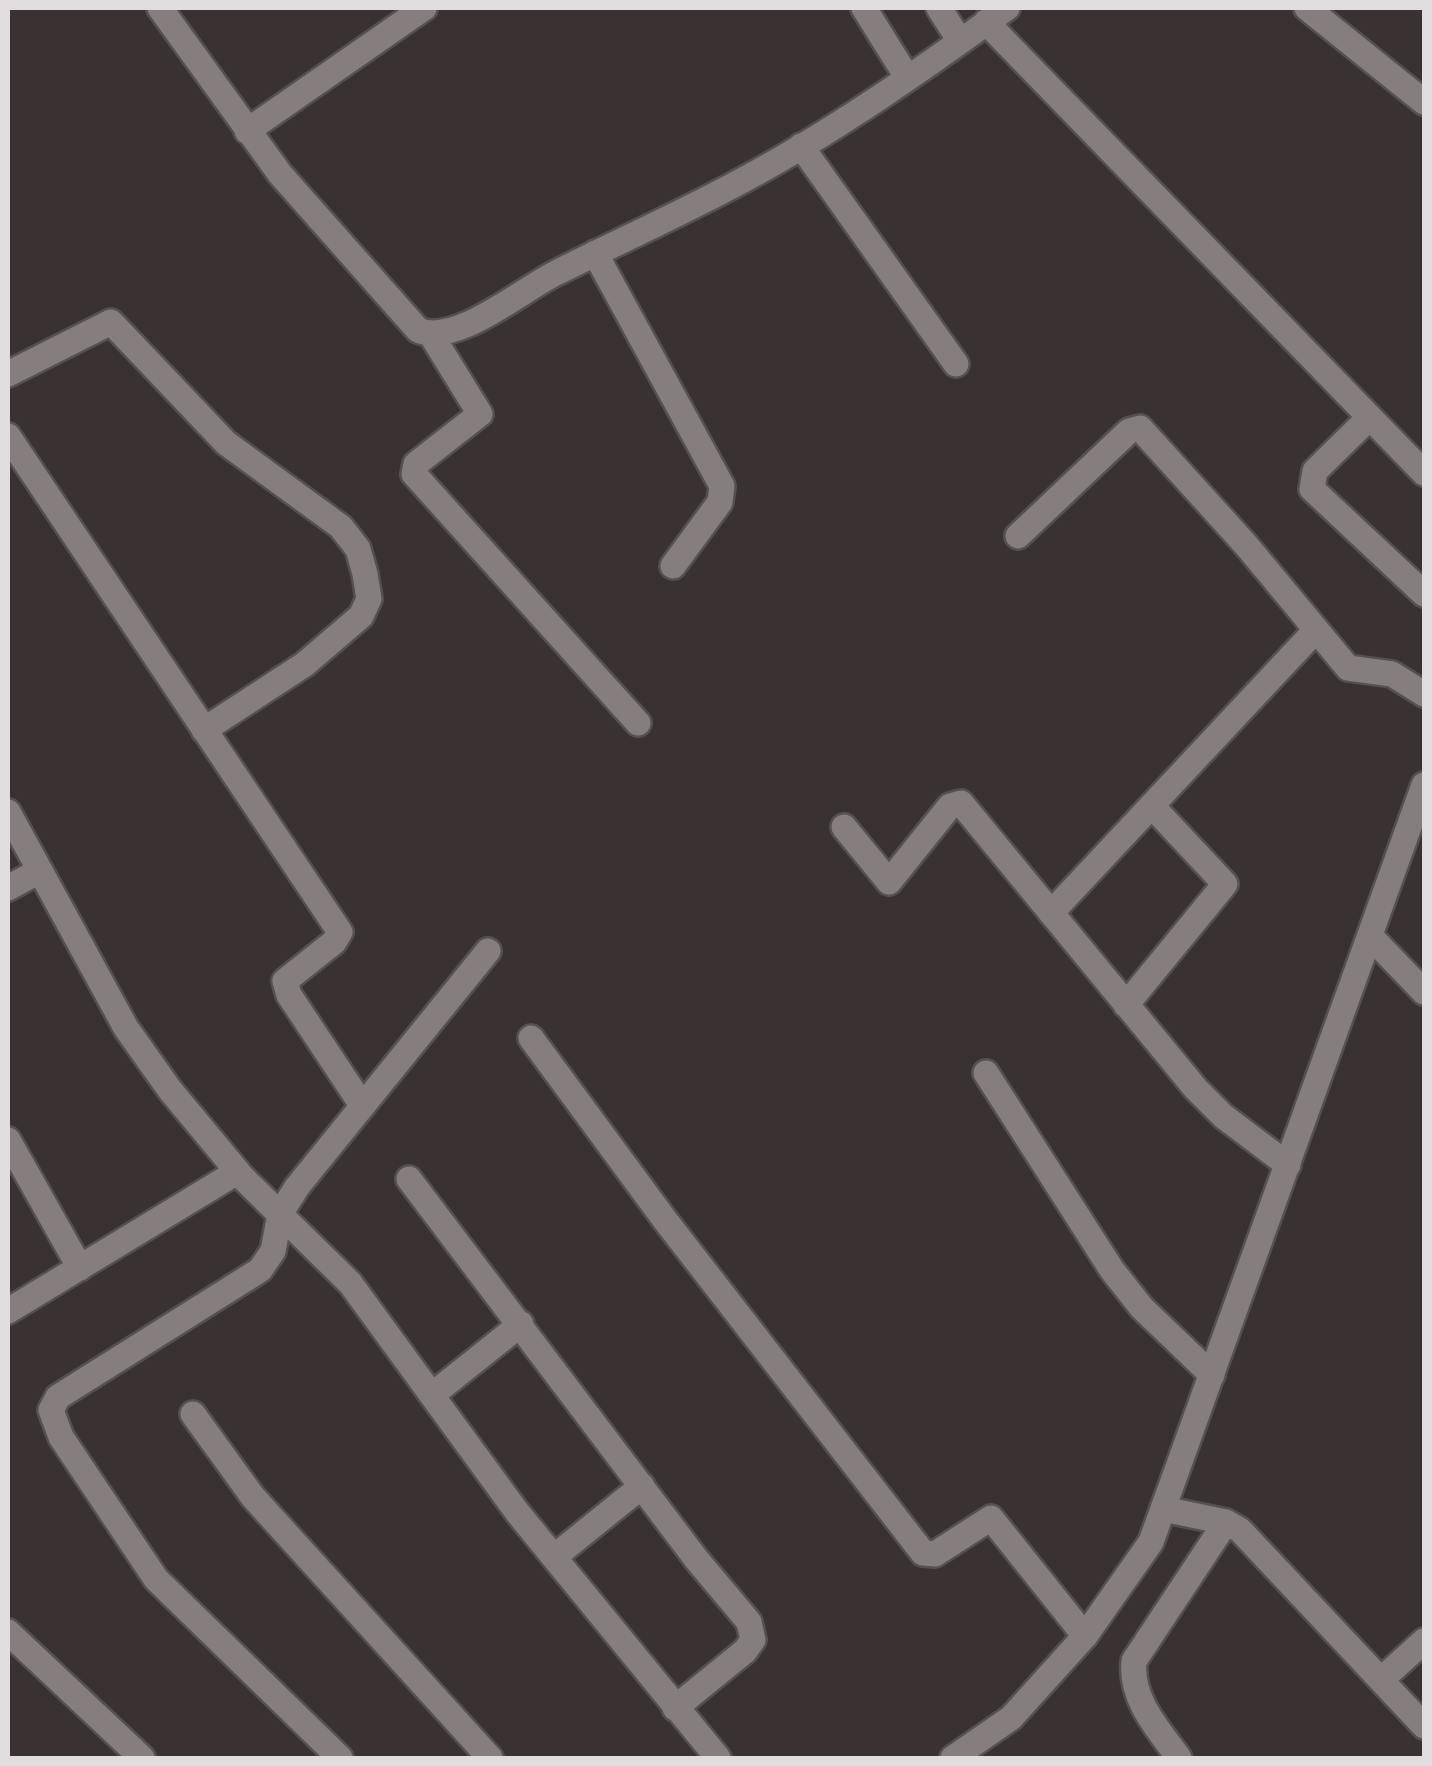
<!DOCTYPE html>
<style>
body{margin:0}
#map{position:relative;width:1432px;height:1766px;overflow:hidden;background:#393132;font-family:"Nunito Sans",sans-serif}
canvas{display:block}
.frame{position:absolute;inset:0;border:10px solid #e1dcdd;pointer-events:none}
</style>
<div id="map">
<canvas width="1432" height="1766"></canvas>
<div class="frame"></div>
</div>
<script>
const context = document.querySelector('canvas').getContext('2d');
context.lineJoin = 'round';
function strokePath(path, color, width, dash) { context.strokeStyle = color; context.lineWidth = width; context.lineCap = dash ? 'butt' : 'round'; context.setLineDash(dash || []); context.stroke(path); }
const minor = new Path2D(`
 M160 8 280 174 418 330C455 346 519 292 554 274 617 242 683 213 745 179 836 130 923 69 1007 8
 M864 8 907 77
 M939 8 960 41
 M1307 8 1424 102
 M986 22 1424 473
 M247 131 424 8
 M801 146 956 364
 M595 253 722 486 720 502 673 566
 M432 336 480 414 416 464 414 474 638 723
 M8 374 111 322 226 443 341 527 358 549 365 574 369 599 361 616 305 664 204 730
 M1369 418 1315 471 1312 489 1424 594
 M8 436 340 932 334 942 285 981 289 995 362 1105
 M1018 536 1129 431 1140 428 1246 545 1348 668 1392 674 1424 694
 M8 812 126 1028 170 1090 243 1178 350 1283 517 1512 718 1758
 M844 827 889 882 950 806 961 803 1196 1089 1223 1116 1288 1165
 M8 888 39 871
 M1051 913 1316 630
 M1371 937 1424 992
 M1126 1005 1225 884 1152 806
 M531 1038 665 1220 923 1553 935 1554 991 1518 1085 1636
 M986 1073 1112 1270 1142 1308 1212 1375
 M8 1140 80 1268
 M409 1179 697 1560 749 1622 753 1640 745 1651 675 1708
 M8 1311 237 1172
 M432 1395 521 1324
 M193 1414 253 1497 490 1758
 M1163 1509 1226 1522 1240 1530 1424 1726
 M554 1557 642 1486
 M8 1632 142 1758
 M1382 1679 1424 1641
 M340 1758 156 1579 61 1437 51 1410 58 1397 260 1270 273 1251 280 1214 297 1187 488 951
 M1179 1758C1158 1729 1130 1699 1134 1661L1226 1522`);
const tertiary = new Path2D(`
 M953 1758 1011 1718 1085 1636 1151 1542 1424 785`);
strokePath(minor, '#565051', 30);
strokePath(tertiary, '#565051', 30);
strokePath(minor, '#867d7e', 25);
strokePath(tertiary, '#867d7e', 25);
</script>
